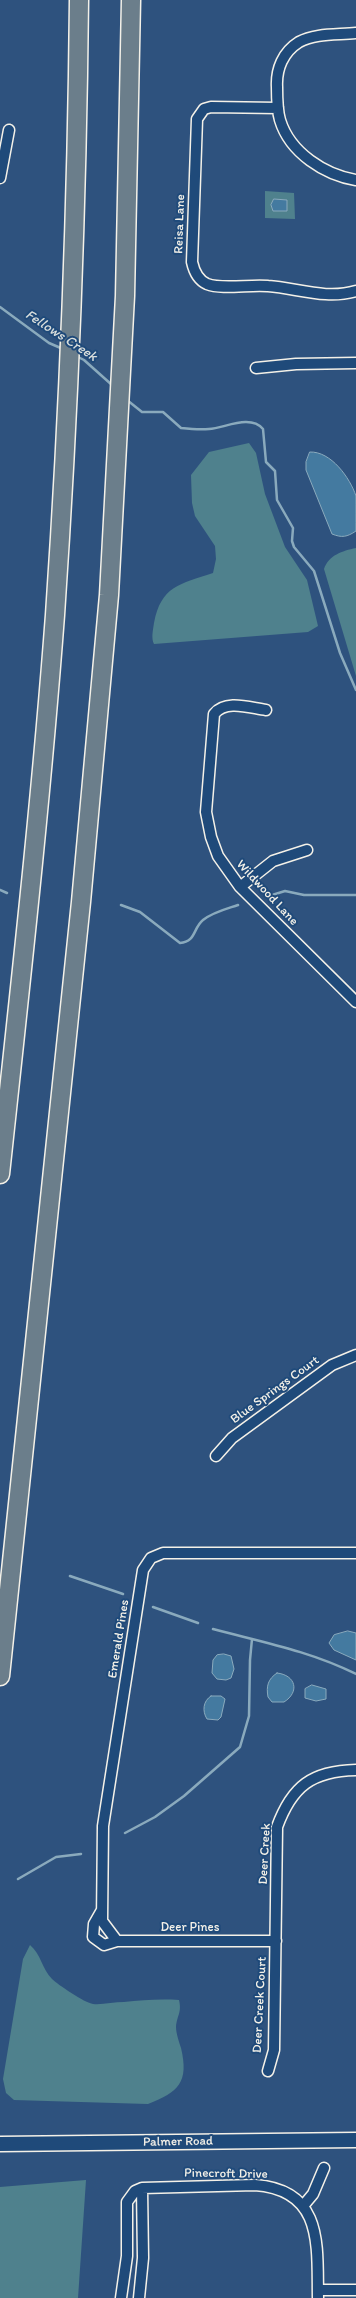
<!DOCTYPE html>
<style>
body{margin:0}
canvas{display:block;background:#2e527e}
</style>
<canvas width="356" height="2298"></canvas>
<script>
const context = document.querySelector('canvas').getContext('2d');
context.lineJoin = 'round';
function fillPath(path, color) { context.fillStyle = color; context.fill(path, 'evenodd'); }
function strokePath(path, color, width, dash) { context.strokeStyle = color; context.lineWidth = width; context.lineCap = dash ? 'butt' : 'round'; context.setLineDash(dash || []); context.stroke(path); }
function write(font, color, halo, rows, align = 'center') {
  context.font = font + ' Itim,sans-serif'; context.lineWidth = 4; context.setLineDash([]); context.textBaseline = 'middle'; context.strokeStyle = halo; context.fillStyle = color; for (const [text, x, y, turn = 0] of rows) {
    context.save(); context.translate(x, y); context.rotate((+turn || 0) * Math.PI / 180); context.textAlign = isNaN(turn) ? turn : align; if (halo) context.strokeText(text, 0, 0); context.fillText(text, 0, 0); context.restore();
  }
}
const green = new Path2D(`
 M265 191 294 193 295 219 265 218Z
 M249 443 256 453 265 494 285 547 307 580 318 626 308 632 154 644C151 638 153 630 154 623 161 586 180 584 213 573L216 559 215 546 195 516 192 503 191 475 209 452Z
 M356 548V676L324 569C329 555 342 551 356 548Z
 M30 1945C41 1954 42 1969 52 1979 57 1984 85 2003 93 2004 102 2005 114 2002 124 2002 142 2000 160 1999 179 2000 182 2013 177 2015 176 2027 176 2033 179 2042 181 2048 189 2082 179 2092 148 2104L14 2100 6 2093 3 2079 23 1959Z
 M86 2180 78 2298H0V2187Z`);
const water = new Path2D(`
 M274 199 287 200V211H273L271 205Z
 M310 452C331 451 350 478 356 496 356 506 356 520 356 531 347 537 342 538 332 534L306 470V462Z
 M348 1631 356 1633V1660L334 1650 329 1643 334 1635Z
 M224 1654 231 1656 234 1669 231 1678 226 1680 217 1679 212 1673 213 1660 217 1655Z
 M277 1673C296 1675 300 1692 284 1702H272L268 1697C266 1686 268 1679 277 1673Z
 M312 1685 326 1689V1699L316 1701 305 1698V1689Z
 M211 1696H221L225 1699 221 1717 218 1720 207 1719C202 1711 203 1701 211 1696Z`);
const stream = new Path2D(`
 M0 307 49 343 63 349
 M76 356 84 360 112 385
 M127 400 142 412H163L181 428C190 429 199 430 209 429 225 428 250 414 263 429L266 462 275 471 277 500 293 528 292 541 294 547 314 571 340 653 356 690
 M0 890 7 893
 M269 896 285 891 304 895H356
 M121 905 140 912 180 943C196 942 193 928 203 920 213 912 226 909 238 905
 M70 1576 123 1594
 M153 1607 198 1623
 M213 1629C262 1642 310 1651 356 1674
 M125 1833 155 1817 184 1796 240 1747 249 1716 250 1660 252 1639
 M18 1879 56 1857 81 1854`);
const street = new Path2D(`
 M356 33C338 35 315 33 299 42 283 52 276 69 277 87 277 98 277 110 280 120 290 153 325 175 356 180
 M278 108 211 107 204 109 197 119 192 262C194 271 198 280 207 284 222 290 251 284 268 286 297 288 326 300 356 291
 M0 178 9 130
 M256 368 296 364 356 363
 M266 710C250 708 226 699 214 714L206 812 211 837 218 856 240 887 356 1002
 M240 887 273 861 307 850
 M216 1456 232 1438 332 1365 356 1355
 M102 1910 94 1924 93 1937 104 1945 117 1941
 M276 1941H117L102 1921 103 1826 143 1570 151 1558 163 1553H356
 M268 2071 274 2050 277 1827C292 1786 312 1771 356 1770
 M142 2188 255 2185C324 2190 317 2246 318 2298
 M303 2206 313 2194 324 2168
 M318 2290H356
 M121 2298 127 2256V2202L135 2191 142 2188 143 2258 139 2298`);
const secondary = new Path2D(`
 M0 2144 356 2140`);
const highway = new Path2D(`
 M0 1174C20 988 41 802 55 615 69 410 77 205 79 0
 M0 1676 81 902 109 595 125 296 131 0`);
const streetNames = [
 ["Reisa Lane",180,224,-88],
 ["Wildwood Lane",267,893,47],
 ["Blue Springs Court",275,1390,-36],
 ["Emerald Pines",119,1639,-81],
 ["Deer Creek",265,1854,-87],
 ["Deer Pines",190,1928],
 ["Deer Creek Court",260,2005,-87],
 ["Palmer Road",178,2142,-1],
 ["Pinecroft Drive",226,2174,1]
];
const waterNames = [
 ["Fellows Creek",61,336,33]
];
fillPath(green, '#4f818d');
fillPath(water, '#447aa0');
strokePath(water, '#8aaabd', 1);
strokePath(stream, '#8aaabd', 2.5);
strokePath(street, '#f4f1e8', 13);
strokePath(secondary, '#f4f1e8', 17);
strokePath(highway, '#f4f1e8', 21);
strokePath(street, '#1f4a7a', 10);
strokePath(secondary, '#1f4a7a', 14);
strokePath(highway, '#6b7e8b', 18);
write('13px', '#f4f1e8', '#1f4a7a', streetNames);
write('italic 14px', '#dadfdd', '#1f4a7a', waterNames);
</script>
